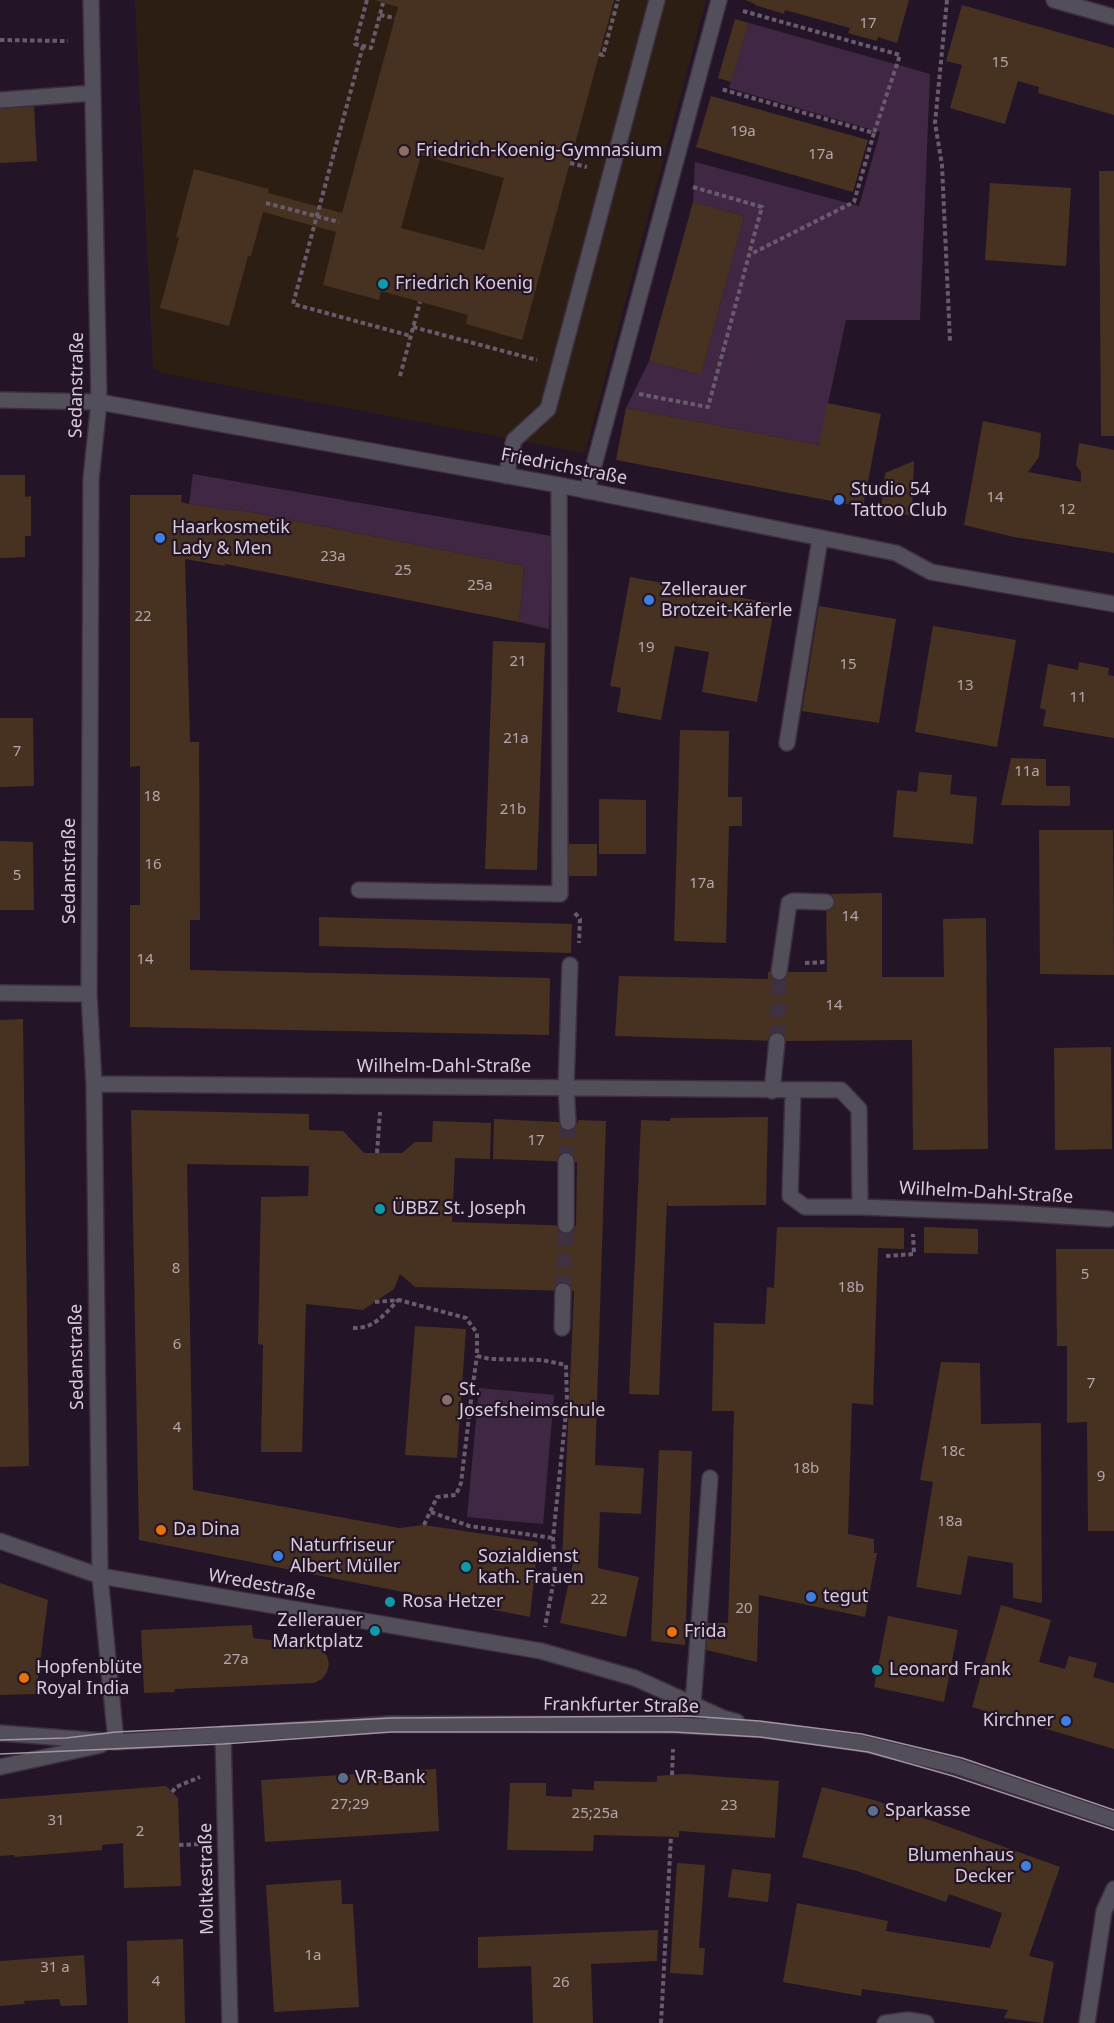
<!DOCTYPE html>
<meta charset="utf-8">
<style>
body{margin:0}
canvas{display:block;background:#241427}
</style>
<canvas width="1114" height="2023"></canvas>
<script>
const context = document.querySelector('canvas').getContext('2d');
context.lineJoin = 'round';
function fillPath(path, color) { context.fillStyle = color; context.fill(path, 'evenodd'); }
function strokePath(path, color, width, dash) { context.strokeStyle = color; context.lineWidth = width; context.lineCap = dash ? 'butt' : 'round'; context.setLineDash(dash || []); context.stroke(path); }
function write(font, color, halo, rows, align = 'center') {
  context.font = font + ' "Noto Sans",sans-serif'; context.lineWidth = 4.5; context.setLineDash([]); context.textBaseline = 'middle'; context.strokeStyle = halo; context.fillStyle = color; for (const [text, x, y, turn = 0] of rows) {
    context.save(); context.translate(x, y); context.rotate((+turn || 0) * Math.PI / 180); context.textAlign = isNaN(turn) ? turn : align; if (halo) context.strokeText(text, 0, 0); context.fillText(text, 0, 0); context.restore();
  }
}
const education = new Path2D(`
 M135 0H706L585 453 161 373 153 367Z`);
const green = new Path2D(`
 M749 23 930 74 920 320H846L819 445 626 408 649 361 701 375 744 216 693 202 695 162 859 206 880 132 729 88Z
 M193 474 551 536 549 629 519 622 524 566 236 509 235 511 189 504Z
 M479 1388 554 1395 543 1524 467 1517Z`);
const building = new Path2D(`
 M374 0H614L522 340 466 324 468 315 381 291 379 300 323 285 336 232 263 212 251 256H248L229 326 160 308 179 238 176 237 194 169 269 189 268 193 342 213 398 7ZM421 155 504 178 484 250 401 228Z
 M745 0H909L897 43 878 37 877 41 848 33 850 28 785 10 784 14 755 5V4Z
 M962 5 1114 48V115L1038 93 1039 87 1018 81 1005 124 950 108 962 65 946 61Z
 M735 19 749 23 731 82 718 78Z
 M711 96 868 140 853 192 696 147Z
 M34 105 37 161 0 163V107Z
 M1099 171H1114V436H1101Z
 M990 183 1071 188 1066 266 985 260Z
 M693 202 744 216 701 375 649 361Z
 M827 403 881 414 863 507 616 460 626 408 819 445Z
 M983 421 1041 433 1039 457 1028 472 1081 482V472L1076 465 1079 443 1114 450V553L1014 537 964 525Z
 M914 461 912 516 881 510 885 473Z
 M0 475H25V497L31 496V536H25V557L0 558Z
 M130 495H182L181 502 189 504 235 511V509L524 566 519 622 225 564V566L185 559 190 742H199L200 920H190V970L550 978 549 1035 130 1027V905H140V766L130 767Z
 M630 577 775 604 757 702 702 692 709 652 675 646 661 720 617 712 621 688 610 686Z
 M819 606 896 619 879 723 802 711Z
 M933 626 1016 640 997 747 915 732Z
 M493 641 545 643 537 870 485 869Z
 M1079 662 1109 668 1108 675 1114 676V738L1043 726 1046 710 1040 708 1048 664 1078 670Z
 M0 718H33L34 786 0 787Z
 M680 730 729 731 728 797H742V826H729L726 943 674 941Z
 M1011 758 1046 759V786H1070V806L1001 805Z
 M919 772 952 775 950 794 977 797 973 844 893 837 897 790 917 792Z
 M599 799 646 800V854H599Z
 M1039 830H1113L1114 975 1040 974Z
 M0 841 33 842 34 910H0Z
 M562 844H597V876H562Z
 M882 893V977H944L943 919 986 918 988 1149 913 1150 912 1040 777 1041 615 1036 619 976 768 979V972H827L826 894Z
 M319 917 572 924 571 953 319 946Z
 M23 1019 29 1466 0 1467V1020Z
 M1111 1047 1112 1149 1055 1150 1054 1048Z
 M131 1110 309 1114V1130L343 1131 364 1153H402L415 1142H432L433 1121 491 1123 490 1159 455 1158 452 1222 576 1226 577 1162 493 1159 494 1119 578 1123V1120L606 1121 595 1465 644 1468 641 1514 600 1512 598 1568 639 1577 626 1637 560 1623 573 1563 562 1561 574 1291 415 1287 400 1274 394 1289 363 1310 306 1304 302 1452H261L263 1345 258 1344 261 1197 308 1196 309 1166 187 1164 193 1490 399 1528 424 1525 538 1542 530 1617 139 1540Z
 M768 1117 766 1205 668 1206 667 1200 659 1395 629 1394 641 1120 670 1121V1118Z
 M777 1227 904 1228V1249L878 1248 873 1405 852 1403 848 1534 874 1539V1553H877L865 1617 759 1595 757 1662 706 1650 708 1623H728L730 1565 734 1411H712L714 1323 765 1324 767 1287 774 1288Z
 M924 1227 978 1229V1254L924 1253Z
 M1056 1249H1114V1531H1088L1087 1422 1067 1423V1346H1057Z
 M415 1326 466 1329 457 1458 405 1455Z
 M941 1362 980 1363 981 1424 1041 1423 1042 1603 1013 1598V1563L968 1556 961 1595 916 1587 933 1482 920 1480Z
 M659 1450 692 1451 685 1645 651 1641Z
 M0 1583 48 1600 36 1694 0 1695Z
 M1001 1605 1051 1620 1039 1662 1065 1669 1069 1656 1097 1663 1093 1677 1114 1683V1749L972 1707Z
 M888 1616 958 1630 944 1702 874 1687Z
 M252 1625 253 1638 314 1645 323 1650 327 1656 329 1664 327 1672 322 1679 314 1683 174 1689 175 1692 144 1693 141 1630Z
 M436 1769 439 1831 265 1842 261 1780Z
 M684 1774 779 1781 775 1838 679 1831V1837L594 1835 593 1851 507 1850 510 1783H546V1796L572 1797V1789L594 1790V1781L657 1782V1776Z
 M166 1786 178 1798 181 1886 124 1888 123 1843 102 1845V1850L15 1857 14 1855 0 1856V1799Z
 M822 1787 874 1800 1060 1867 1029 1956 1054 1962 1043 2023 1004 2018 1008 2010 862 1989 861 1996 783 1982 797 1903 888 1921 886 1931 990 1948 1002 1913 949 1894 946 1902 857 1871 802 1857Z
 M677 1863 705 1865 699 1948H705L703 1975 670 1973Z
 M732 1869 771 1874 768 1902 728 1897Z
 M341 1880 342 1904H353L359 2007 274 2012 266 1885Z
 M658 1930 657 1961 591 1964 593 2023H533L531 1966 478 1968V1937Z
 M183 1939 185 2023H128L127 1941Z
 M84 1955 87 2005 61 2006 59 1999 24 2001 25 2004 0 2006V1961Z`);
const minorTunnel = new Path2D(`
 M777 1041 779 972
 M566 1161 568 1122
 M563 1291 566 1225`);
const path = new Path2D(`
 M367 0 355 44 371 48 383 3
 M947 0 935 123 942 165 950 341
 M743 11 900 55 874 133
 M380 15 395 18
 M0 40 68 41
 M363 46 293 304 411 336
 M599 54 603 55 618 0
 M570 163 587 167
 M693 187 762 207 749 254
 M266 203 339 222
 M413 327 537 360
 M400 376 420 302
 M639 394 708 407 749 255 854 202 874 133 721 89
 M575 913 580 919 579 943
 M805 963 826 962
 M377 1153 380 1112
 M886 1256 914 1254 913 1234
 M375 1302 399 1300 466 1318 477 1333V1356L490 1359 542 1360 566 1365 567 1403 553 1538 555 1574 545 1627
 M353 1328C374 1329 385 1314 398 1300
 M462 1383 473 1384 477 1356
 M431 1512 469 1526 553 1538
 M424 1525 437 1497 456 1495 461 1483 473 1384
 M672 1775 673 1749
 M172 1792 176 1787 200 1777
 M179 1845 202 1844
 M661 2023 671 1836`);
const minor = new Path2D(`
 M91 0 99 402 91 479 89 994 94 1084 100 1576 116 1742
 M1054 0 1114 17
 M0 100 93 93
 M0 400 99 402 559 485 896 553 931 572 1114 604
 M506 476 514 440 548 409 657 0
 M587 491 719 0
 M787 743 820 539
 M359 890 560 894 559 485
 M779 972 789 903 793 901 826 902
 M0 993 89 994
 M94 1084 841 1090 859 1109 860 1207
 M772 1091 777 1041
 M793 1091 790 1196 805 1207H860L1014 1213 1109 1219
 M568 1122 566 1087 570 965
 M566 1225V1161
 M562 1328 563 1291
 M0 1541 100 1576 541 1651 635 1678 723 1718 737 1722
 M693 1704 710 1478
 M0 1733 116 1742 390 1724 673 1725 760 1729 861 1743 956 1766 1114 1820
 M223 1734 230 2023
 M0 1767 101 1745
 M885 2023 908 2020 926 2023
 M1087 2023 1104 1911 1114 1889`);
const tram = new Path2D(`
 M0 1740 66 1738 116 1732 392 1718 689 1716 759 1721 862 1734 962 1758 1114 1810
 M0 1754 223 1744 391 1732H673L760 1737 868 1752 953 1776 1114 1830`);
const markers = [
 [404,151,6,"#8d6e63"],
 [383,284,6,"#0f9aa8"],
 [839,500,6,"#3f7fe0"],
 [160,538,6,"#3f7fe0"],
 [649,600,6,"#3f7fe0"],
 [380,1209,6,"#0f9aa8"],
 [447,1400,6,"#8d6e63"],
 [161,1530,6,"#e8710a"],
 [278,1556,6,"#3f7fe0"],
 [466,1567,6,"#0f9aa8"],
 [811,1597,6,"#3f7fe0"],
 [390,1602,6,"#0f9aa8"],
 [375,1631,6,"#0f9aa8"],
 [672,1632,6,"#e8710a"],
 [877,1670,6,"#0f9aa8"],
 [24,1678,6,"#e8710a"],
 [1066,1721,6,"#3f7fe0"],
 [343,1778,6,"#5c6f8a"],
 [873,1811,6,"#5c6f8a"],
 [1026,1866,6,"#3f7fe0"]
];
const numberNames = [
 ["17",868,24],
 ["15",1000,63],
 ["19a",743,132],
 ["17a",821,155],
 ["14",995,498],
 ["12",1067,510],
 ["23a",333,557],
 ["25",403,571],
 ["25a",480,586],
 ["22",143,617],
 ["19",646,648],
 ["21",518,662],
 ["15",848,665],
 ["13",965,686],
 ["11",1078,698],
 ["21a",516,739],
 ["7",17,752],
 ["11a",1027,772],
 ["18",152,797],
 ["21b",513,810],
 ["16",153,865],
 ["5",17,876],
 ["17a",702,884],
 ["14",850,917],
 ["14",145,960],
 ["14",834,1006],
 ["17",536,1141],
 ["8",176,1269],
 ["5",1085,1275],
 ["18b",851,1288],
 ["6",177,1345],
 ["7",1091,1384],
 ["4",177,1428],
 ["18c",953,1452],
 ["18b",806,1469],
 ["9",1101,1477],
 ["18a",950,1522],
 ["22",599,1600],
 ["20",744,1609],
 ["27a",236,1660],
 ["27;29",350,1805],
 ["23",729,1806],
 ["25;25a",595,1814],
 ["31",56,1821],
 ["2",140,1832],
 ["1a",313,1956],
 ["31 a",55,1968],
 ["4",156,1982],
 ["26",561,1983]
];
const poiNames = [
 ["Friedrich-Koenig-Gymnasium",416,151],
 ["Friedrich Koenig",395,284],
 ["Studio 54",851,490],
 ["Tattoo Club",851,511],
 ["Haarkosmetik",172,528],
 ["Lady & Men",172,549],
 ["Zellerauer",661,590],
 ["Brotzeit-Käferle",661,611],
 ["ÜBBZ St. Joseph",392,1209],
 ["St.",459,1390],
 ["Josefsheimschule",459,1411],
 ["Da Dina",173,1530],
 ["Naturfriseur",290,1546],
 ["Albert Müller",290,1567],
 ["Sozialdienst",478,1557],
 ["kath. Frauen",478,1578],
 ["tegut",823,1597],
 ["Rosa Hetzer",402,1602],
 ["Zellerauer",363,1621,"right"],
 ["Marktplatz",363,1642,"right"],
 ["Frida",684,1632],
 ["Hopfenblüte",36,1668],
 ["Royal India",36,1689],
 ["Leonard Frank",889,1670],
 ["Kirchner",1054,1721,"right"],
 ["VR-Bank",355,1778],
 ["Sparkasse",885,1811],
 ["Blumenhaus",1014,1856,"right"],
 ["Decker",1014,1877,"right"]
];
const streetNames = [
 ["Sedanstraße",77,385,-89],
 ["Friedrichstraße",564,467,11],
 ["Sedanstraße",70,871,-90],
 ["Wilhelm-Dahl-Straße",444,1067],
 ["Wilhelm-Dahl-Straße",986,1193,3],
 ["Sedanstraße",77,1357,-91],
 ["Wredestraße",262,1585,10],
 ["Frankfurter Straße",621,1706,1],
 ["Moltkestraße",207,1879,-91]
];
fillPath(education, '#2d1e13');
fillPath(green, '#402845');
fillPath(building, '#473120');
strokePath(minorTunnel, '#3f3042', 15, [15, 8]);
strokePath(minor, '#3d2e40', 18);
strokePath(path, '#695b6c', 4, [4.5, 3]);
strokePath(minor, '#524f5a', 15);
strokePath(tram, '#a194a3', 1.5);
for (const [x, y, r, color] of markers) { const dot = new Path2D(); dot.arc(x, y, r, 0, 2 * Math.PI); context.fillStyle = color; context.fill(dot); strokePath(dot, '#241427', 2); }
write('15px', '#b4a6ac', null, numberNames);
write('18px', '#d8cdda', '#241427', poiNames, 'left');
write('18px', '#d8cdda', '#241427', streetNames);
</script>
